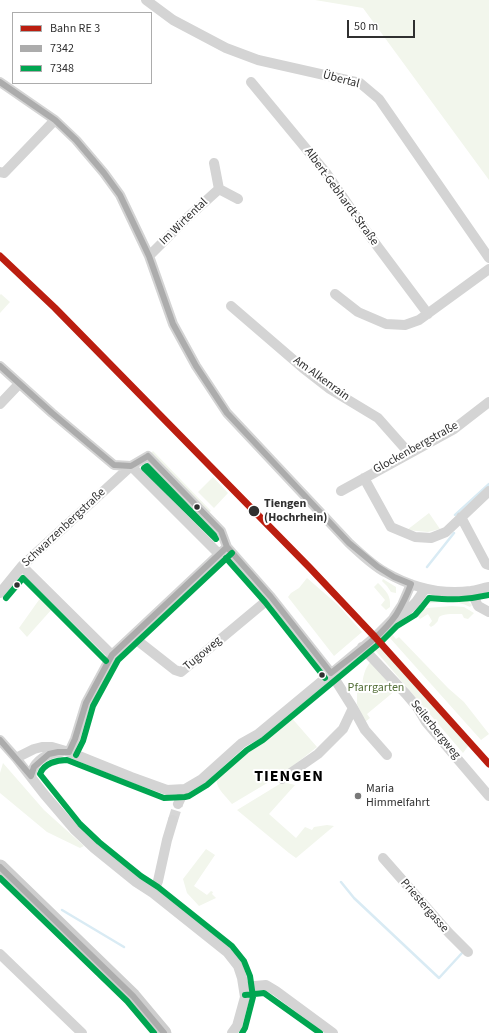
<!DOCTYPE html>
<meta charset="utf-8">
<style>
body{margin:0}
#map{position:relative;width:489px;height:1033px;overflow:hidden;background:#fff;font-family:"Source Sans 3",sans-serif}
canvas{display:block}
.legend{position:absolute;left:12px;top:12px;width:140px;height:72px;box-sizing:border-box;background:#fff;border:1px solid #acacac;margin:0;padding:5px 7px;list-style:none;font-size:12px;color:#303030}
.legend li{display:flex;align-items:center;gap:8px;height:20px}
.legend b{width:20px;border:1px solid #acacac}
.scale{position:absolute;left:347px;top:20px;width:68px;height:18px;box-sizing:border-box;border:2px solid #303030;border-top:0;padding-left:5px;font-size:12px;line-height:14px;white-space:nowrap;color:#303030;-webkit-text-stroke:3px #fff;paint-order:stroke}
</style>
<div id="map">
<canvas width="489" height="1033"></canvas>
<ul class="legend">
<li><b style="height:5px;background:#bb1e10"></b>Bahn RE 3</li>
<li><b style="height:5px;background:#acacac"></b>7342</li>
<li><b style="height:5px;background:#00a651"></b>7348</li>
</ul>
<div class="scale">50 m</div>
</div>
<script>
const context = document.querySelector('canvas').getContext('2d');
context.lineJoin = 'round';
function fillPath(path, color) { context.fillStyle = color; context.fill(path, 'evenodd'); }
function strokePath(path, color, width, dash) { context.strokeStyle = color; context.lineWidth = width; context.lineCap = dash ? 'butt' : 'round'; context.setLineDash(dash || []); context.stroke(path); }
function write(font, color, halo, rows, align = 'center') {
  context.font = font + ' "Source Sans 3",sans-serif'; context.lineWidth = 4; context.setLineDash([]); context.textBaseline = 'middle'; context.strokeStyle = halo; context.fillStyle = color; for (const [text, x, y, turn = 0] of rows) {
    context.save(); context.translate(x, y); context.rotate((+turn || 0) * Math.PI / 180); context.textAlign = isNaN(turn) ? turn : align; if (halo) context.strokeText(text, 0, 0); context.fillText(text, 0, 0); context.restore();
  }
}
const green = new Path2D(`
 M315 0H489V180L363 8Z
 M1 294 10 302 0 313V295Z
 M153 451 211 511 208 513 150 454Z
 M154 470 206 523 203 527 200 525 198 527 195 523 197 521 185 509 182 511 179 509 182 506 150 474Z
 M213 477 228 493 214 508 198 492Z
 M429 513 440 529 428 532 407 530Z
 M307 578 338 605 362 632 334 656 288 597 291 593 299 588Z
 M383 579 396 587V593L391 592 387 586 382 581Z
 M378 583C386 591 391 595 390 607L386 610 381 605 385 600 374 587Z
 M41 597 52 609 27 637 19 628Z
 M453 597 465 598 472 605 470 607C457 600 441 601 427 604L425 602 436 598Z
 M452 606 464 607 474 613 468 619 464 618 462 614C457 614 443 613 439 617 438 619 438 622 436 623 435 625 432 626 431 627L429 625 432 621 428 614 420 619 416 614 427 608Z
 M392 634 396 639 399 637 448 688 464 702 489 734 481 740 389 637Z
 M382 645 469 745 463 753 375 650Z
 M371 661 396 690 367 714 370 718 365 722 357 704V687L362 688C363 676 364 670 371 661Z
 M290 716 317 747 284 773 232 804C226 796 214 787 217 777Z
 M3 763 44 810 84 846 80 848 47 832 0 793V773Z
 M283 782 295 785 269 814 296 838 305 827 312 830 314 827 327 825 334 826 296 858 289 853 237 810Z
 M206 849 215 855 194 886 207 895 211 891 213 892 212 894 216 898 199 906 187 893 183 879Z`);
const stream = new Path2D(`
 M455 515 489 484
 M427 567 454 533
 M341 882 354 898 439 978 462 953
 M62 910 124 947`);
const streetTunnel = new Path2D(`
 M173 820 178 804`);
const street = new Path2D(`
 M146 0 173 20 226 48 258 60 360 83 379 99 489 258
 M0 82 55 120 76 140 104 173 120 195 149 256 173 324 196 366 227 413 349 543C360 553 372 565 385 572 411 587 441 595 471 591 477 590 483 588 489 587
 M251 82 327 174 369 235 428 314
 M214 163 219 189
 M0 172 4 173 55 120
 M149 256 187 218 219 189 238 199
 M335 294 358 312 386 324 405 325 419 320 489 269
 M231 306 303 368 330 389 378 418 409 453
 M0 366 52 413 114 465 131 466 148 456 221 531 227 547 271 597 331 673 353 708 365 730 387 755
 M0 404 19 384
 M131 466 219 554
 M364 478 391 527 415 537 431 538 446 532 489 491
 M341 491 454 429 489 402
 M461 517 486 564 489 565
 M22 566 112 655
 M471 591 478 606 489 612
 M0 593 22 566 131 466
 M394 617 402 605 411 584
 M133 637 175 670 181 672 271 597
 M362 647 406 694 417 707 426 722 489 796
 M0 740 16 758 44 794 74 829 94 848 136 882 153 893 227 952 238 966 242 978 245 997 237 1026 232 1033
 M69 752 75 739 86 703 112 655 227 547
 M16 758 34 749 42 747H52L69 752 131 777 167 790 185 789 202 779 242 743 258 734 375 637 392 620 409 609 416 602 425 589
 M31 776C32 774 32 770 34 767 39 758 51 752 61 752
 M282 779 318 754 343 729 353 708
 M178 804 185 789
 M383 858 449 933 468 952
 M153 893 158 881 167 840 173 820
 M0 954 82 1033
 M244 987 266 985 276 991 333 1033`);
const secondary = new Path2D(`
 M0 867 133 996 164 1033`);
const bus1 = new Path2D(`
 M0 82 55 120 76 140 104 173 120 195 149 256 173 324 196 366 227 413 349 543 378 567 394 577 411 584
 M0 366 52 413 114 465 131 466 148 456
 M148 456 221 531 227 547 271 597 331 673
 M331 673C353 655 379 639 396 615 402 605 407 595 411 584
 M0 740 31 776
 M69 752 75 739 86 703 112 655 227 547
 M31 776 34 767 49 754 58 752H69
 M0 867 133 996 164 1033`);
const bus2 = new Path2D(`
 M147 466 214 535 216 539 144 468Z
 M226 558 265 602 325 678
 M6 598 23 578 106 661
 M76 755 83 741 93 706 118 660 232 553
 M0 878 127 1001 154 1033
 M245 995 264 993 320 1033
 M242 1033 245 1028 253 997 250 976 244 961 232 946 158 887 141 876 99 842 80 824 40 774C44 763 57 760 67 760L128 784 164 798 185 797 189 796 207 785 247 750 263 740 380 643 397 626 415 615 422 607 429 598C451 600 467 600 489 595`);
const rail1 = new Path2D(`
 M0 256 55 308 310 568 375 637 489 764`);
const markers = [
 [197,507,3.5,"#303030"],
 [254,511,6,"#303030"],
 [17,585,3.5,"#303030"],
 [322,675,3.5,"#303030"],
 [358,796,4,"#787878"]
];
const streetNames = [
 ["Übertal",341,80,15],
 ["Albert-Gebhardt-Straße",341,197,54],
 ["Im Wirtental",184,222,-44],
 ["Am Alkenrain",321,379,36],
 ["Glockenbergstraße",416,448,-29],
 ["Schwarzenbergstraße",64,528,-43],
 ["Tugoweg",203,654,-40],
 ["Seilerbergweg",435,730,51],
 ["Priestergasse",424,906,49]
];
const stopNames = [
 ["Tiengen",264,504],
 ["(Hochrhein)",264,518]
];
const parkNames = [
 ["Pfarrgarten",376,688]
];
const poiNames = [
 ["Maria",366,789],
 ["Himmelfahrt",366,803]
];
const districtNames = [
 ["TIENGEN",289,777]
];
fillPath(green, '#f2f6ec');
strokePath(stream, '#d9ebf4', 2.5);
strokePath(streetTunnel, '#d6d6d6', 10, [10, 5]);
strokePath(street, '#d4d4d4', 10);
strokePath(secondary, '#cecece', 15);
strokePath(bus1, '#acacac', 6);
strokePath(bus2, '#00a651', 6);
strokePath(rail1, '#bb1e10', 7);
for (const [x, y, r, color] of markers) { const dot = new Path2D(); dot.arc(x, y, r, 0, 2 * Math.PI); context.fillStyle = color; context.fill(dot); strokePath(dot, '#fff', 1.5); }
write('12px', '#303030', '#fff', streetNames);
write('bold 12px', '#303030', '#fff', stopNames, 'left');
write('12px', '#55703a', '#fff', parkNames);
write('12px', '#303030', '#fff', poiNames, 'left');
context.letterSpacing = '1px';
write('bold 16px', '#000', '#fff', districtNames);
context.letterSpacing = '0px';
</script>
